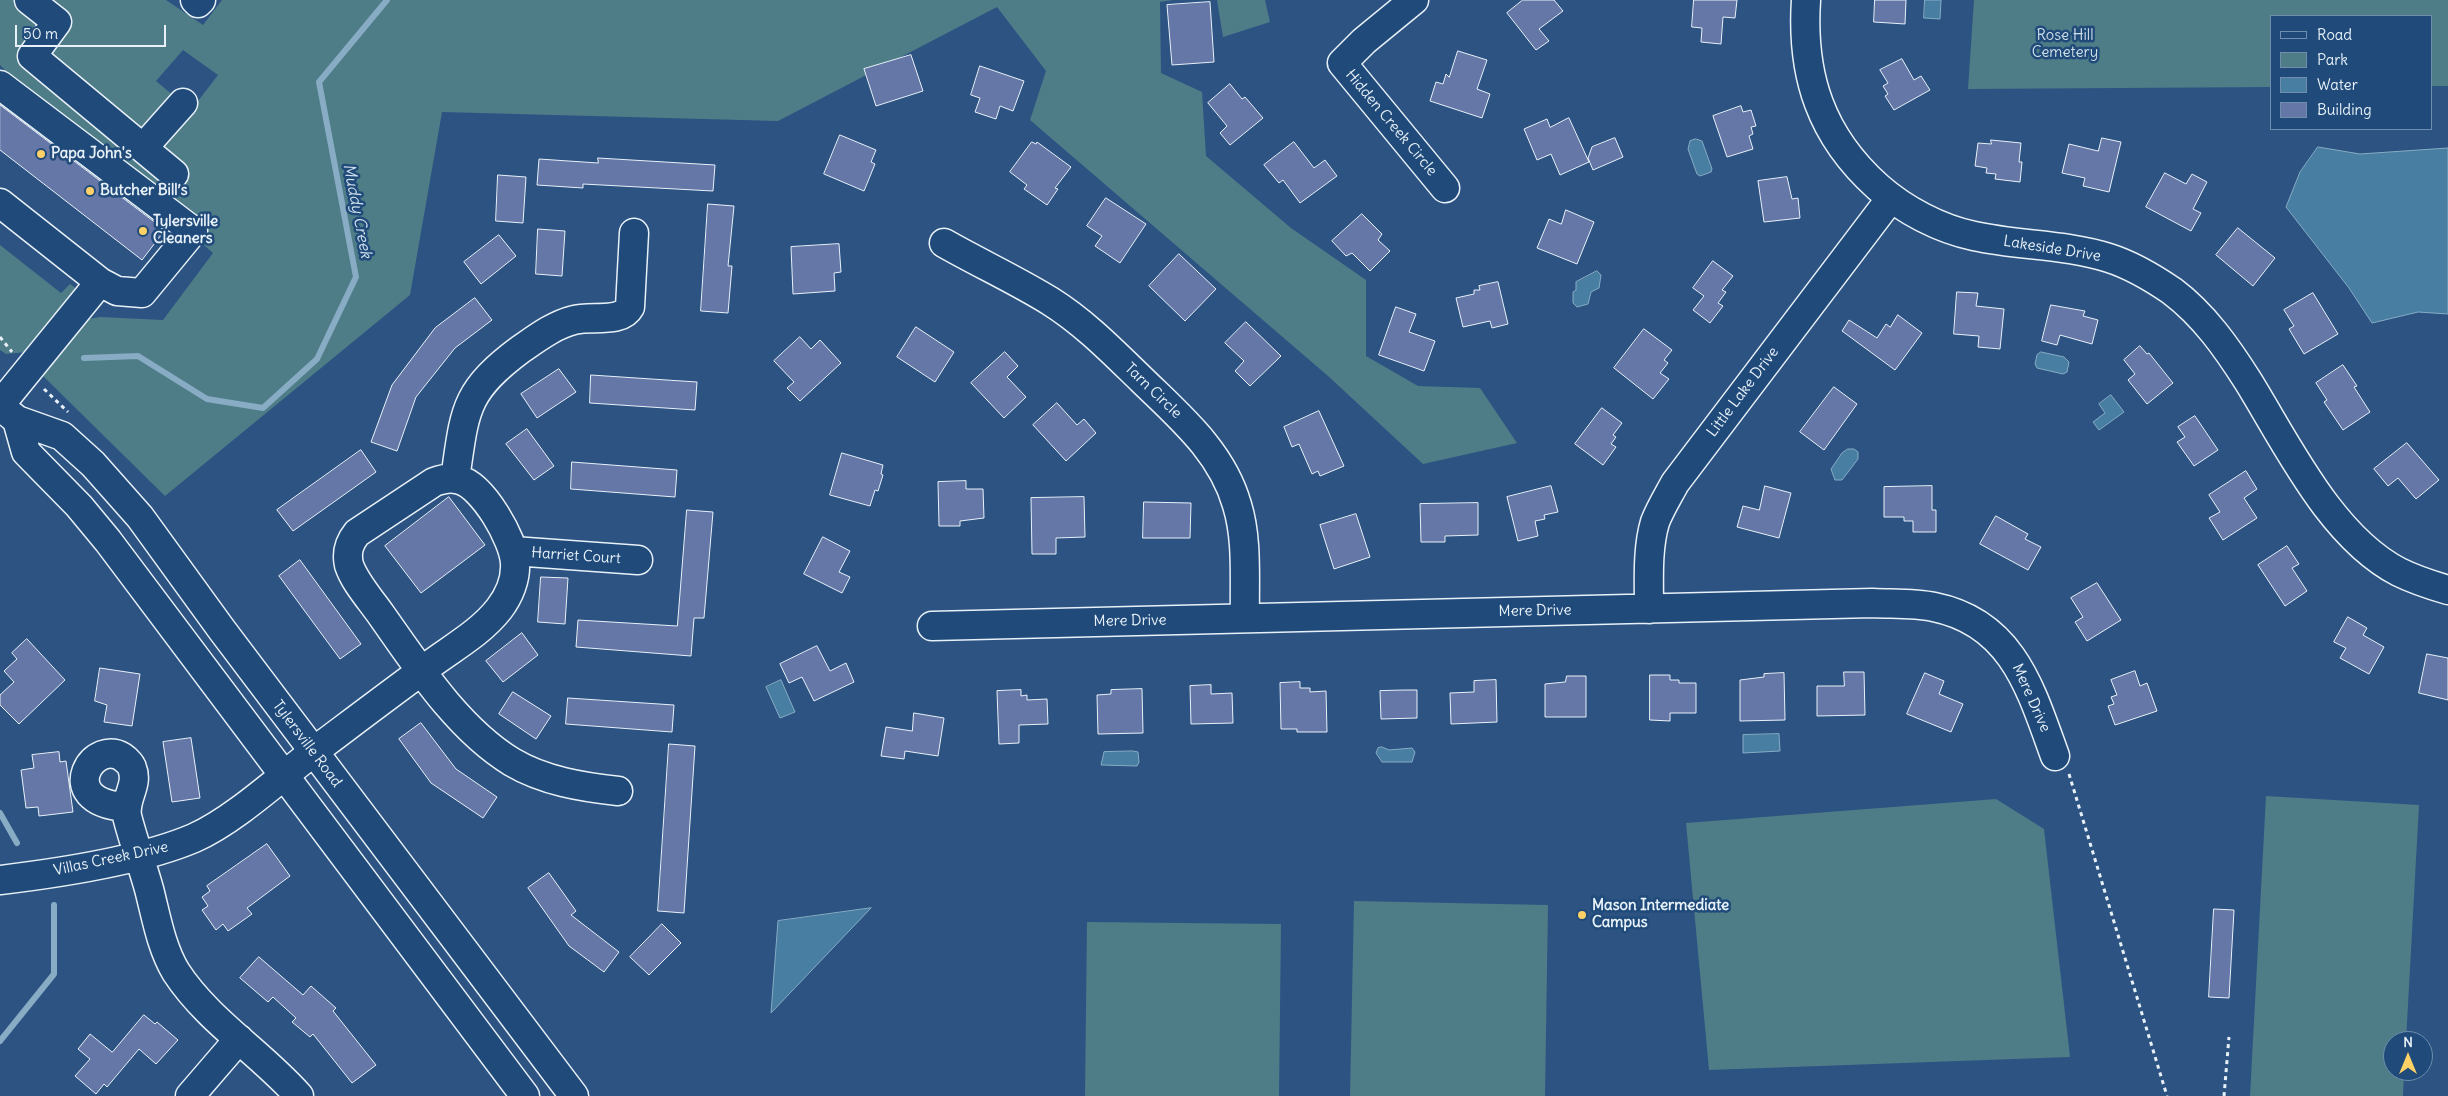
<!DOCTYPE html>
<meta charset="utf-8">
<style>
body{margin:0}
#map{position:relative;width:2448px;height:1096px;overflow:hidden;background:#2d5383;font-family:Delius,sans-serif}
canvas{display:block}
.legend{position:absolute;left:2270px;top:15px;width:162px;height:115px;box-sizing:border-box;background:#1f4a7a;border:1px solid #6f8dac;margin:0;padding:6px 9px;list-style:none;font-size:15px;color:#e8f1f8}
.legend li{display:flex;align-items:center;gap:10px;height:25px}
.legend b{width:25px;border:1px solid #6f8dac}
.north{position:absolute;left:2383px;top:1031px;width:50px;height:50px;box-sizing:border-box;background:#1f4a7a;border:1px solid #6f8dac;border-radius:50%;rotate:0deg;font-size:14px;font-weight:700;line-height:20px;text-align:center;color:#e8f1f8}
.north::after{content:'';display:block;margin:auto;width:18px;height:22px;background:#ffd166;clip-path:polygon(50% 0,100% 100%,50% 72%,0 100%)}
.scale{position:absolute;left:15px;top:25px;width:151px;height:22px;box-sizing:border-box;border:2px solid #e8f1f8;border-top:0;padding-left:6px;font-size:15px;line-height:18px;white-space:nowrap;color:#e8f1f8;-webkit-text-stroke:4px #1f4a7a;paint-order:stroke}
</style>
<div id="map">
<canvas width="2448" height="1096"></canvas>
<ul class="legend">
<li><b style="height:6px;background:#1f4a7a"></b>Road</li>
<li><b style="height:14px;background:#4e7c87"></b>Park</li>
<li><b style="height:14px;background:#477ea2"></b>Water</li>
<li><b style="height:14px;background:#6477a7"></b>Building</li>
</ul>
<div class="north">N</div>
<div class="scale">50 m</div>
</div>
<script>
const context = document.querySelector('canvas').getContext('2d');
context.lineJoin = 'round';
function fillPath(path, color) { context.fillStyle = color; context.fill(path, 'evenodd'); }
function strokePath(path, color, width, dash) { context.strokeStyle = color; context.lineWidth = width; context.lineCap = dash ? 'butt' : 'round'; context.setLineDash(dash || []); context.stroke(path); }
function write(font, color, halo, rows, align = 'center') {
  context.font = font + ' Delius,sans-serif'; context.lineWidth = 5; context.setLineDash([]); context.textBaseline = 'middle'; context.strokeStyle = halo; context.fillStyle = color; for (const [text, x, y, turn = 0] of rows) {
    context.save(); context.translate(x, y); context.rotate((+turn || 0) * Math.PI / 180); context.textAlign = isNaN(turn) ? turn : align; if (halo) context.strokeText(text, 0, 0); context.fillText(text, 0, 0); context.restore();
  }
}
const green = new Path2D(`
 M0 0H166L203 25 222 0H1173L1160 2 1161 73 1202 92 1206 156 1291 228 1366 280V356L1418 386 1480 388 1517 443 1423 464 1328 376 1030 120 1046 71 997 7 778 121 442 112 410 295 165 496 43 376 88 319 100 317 163 320 213 253 21 87 0 65ZM183 50 218 75 191 110 156 81Z
 M1217 0H1265L1270 22 1223 37Z
 M1974 0H2448V86H2432V16H2272V87L1968 89Z
 M0 245 61 293 70 284 78 290 27 352 6 354 0 350Z
 M2266 796 2419 805 2406 1041H2393V1071H2404L2403 1096H2250Z
 M1996 799 2044 829 2070 1057 1709 1070 1686 823Z
 M1354 901 1548 905 1545 1096H1350Z
 M1087 922 1281 924 1279 1096H1085Z`);
const water = new Path2D(`
 M1925 0H1941L1940 19 1924 18Z
 M1696 139 1702 141 1712 169 1711 172 1700 176 1697 174 1688 149 1690 141Z
 M2318 147 2360 154 2448 148V314L2418 312 2372 323 2349 288 2286 207 2300 172Z
 M1597 271 1601 275 1599 288 1591 292 1588 304 1577 307 1573 303V292L1576 290V282Z
 M2041 352 2064 357 2069 362 2067 372 2063 374 2037 368 2035 364 2037 355Z
 M2111 395 2124 412 2099 430 2093 422 2105 413 2099 404Z
 M1848 449H1854L1858 452V459L1842 480H1835L1831 469 1842 453Z
 M781 680 795 712 780 718 766 687Z
 M1779 734 1780 751 1743 753V735Z
 M1382 747 1389 750 1412 748 1415 752 1412 762H1382L1376 753 1378 748Z
 M1133 751 1138 752 1139 762 1137 766 1101 765 1104 752Z
 M871 908 771 1013 778 921Z`);
const stream = new Path2D(`
 M84 358 138 356 207 399 263 408 317 359 356 277 319 82 387 0
 M0 813 17 843
 M0 1041 54 974V905`);
const building = new Path2D(`
 M1523 0H1554L1563 11 1539 29 1549 41 1536 50 1507 13Z
 M1694 0H1737L1735 18 1723 17 1721 44 1701 42 1702 28 1692 27Z
 M1875 0H1906L1905 24 1874 22Z
 M1210 2 1214 62 1172 65 1167 5Z
 M1458 51 1487 60 1477 89 1490 94 1482 118 1430 101 1436 82 1443 84 1446 74 1449 77Z
 M911 55 923 91 876 106 864 69Z
 M1902 59 1914 80 1921 76 1930 90 1894 110 1885 96 1888 94 1883 86 1888 83 1880 70Z
 M980 66 1024 81 1013 111 1000 106 996 119 975 112 980 98 971 95Z
 M1230 84 1242 99 1245 97 1263 118 1230 145 1220 133 1227 126 1208 103Z
 M0 105 165 230 142 260 0 150Z
 M1741 106 1743 112 1751 110 1756 126 1751 127 1753 134 1749 136 1753 149 1727 157 1713 116Z
 M1569 118 1589 162 1560 175 1551 154 1537 160 1524 129 1547 119 1550 127Z
 M840 135 876 150 871 162 875 164 864 191 824 174Z
 M1615 138 1623 157 1593 170 1588 158 1592 147Z
 M2102 138 2121 142 2109 192 2083 186 2085 178 2062 173 2069 144 2098 151Z
 M1991 140 2021 143 2019 162H2022L2020 182 1995 179 1996 174 1986 173 1987 168 1975 166 1978 143 1991 144Z
 M1032 142 1036 144 1037 142 1071 167 1055 188 1058 189 1047 205 1024 189 1027 185 1010 172Z
 M1294 142 1314 168 1325 160 1337 176 1300 203 1283 180 1279 183 1264 165Z
 M598 158 715 165 713 191 583 184V188L537 185 539 159 598 163Z
 M2165 173 2186 184 2192 174 2207 182 2193 209 2201 213 2191 231 2146 207Z
 M498 175 526 177 523 223 496 221Z
 M1787 177 1792 199 1798 198 1800 218 1764 222 1758 181Z
 M1106 198 1146 224 1120 263 1095 246 1102 236 1087 226Z
 M708 204 734 206 728 266H732L728 313 701 311Z
 M1566 210 1594 222 1577 264 1537 248 1549 219 1561 224Z
 M1362 214 1382 234 1378 240 1390 251 1370 271 1352 253 1346 256 1332 241Z
 M2238 228 2275 258 2253 286 2216 255Z
 M538 229 565 231 562 276 536 274Z
 M499 235 516 256 481 284 464 262Z
 M839 244 841 272 834 273 835 291 793 294 791 247Z
 M1179 254 1216 289 1185 321 1149 286Z
 M1713 261 1733 276 1722 290 1726 292 1718 303 1723 306 1710 323 1693 310 1704 296 1693 288Z
 M1498 282 1508 324 1492 328 1490 321 1463 327 1456 298 1474 294V290H1480L1479 286Z
 M1957 292 1978 293 1976 306 2004 309 2000 349 1978 347 1979 336 1954 334Z
 M2313 293 2338 334 2304 354 2289 329 2294 326 2284 310Z
 M475 298 492 320 455 348 416 397 397 451 371 442 392 385 435 328Z
 M2051 305 2085 311 2083 316 2098 320 2092 344 2060 335 2057 345 2042 341Z
 M1396 307 1416 314 1409 332 1435 341 1424 371 1379 355Z
 M1898 315 1922 333 1895 370 1842 331 1849 320 1877 338 1886 324 1890 327Z
 M1246 322 1281 356 1250 386 1235 371 1244 361 1225 343Z
 M916 327 954 352 935 382 897 357Z
 M1644 329 1672 350 1664 360 1668 363 1660 373 1669 379 1653 399 1614 368Z
 M800 337 811 349 820 340 841 363 800 401 787 388 794 382 774 361Z
 M2140 346 2147 354 2149 353 2173 383 2147 404 2128 380 2135 374 2124 360Z
 M1005 352 1018 366 1007 377 1026 397 1004 418 971 383Z
 M2343 365 2357 386 2354 387 2370 412 2343 430 2324 402 2327 400 2316 383Z
 M559 369 576 392 537 418 521 394Z
 M591 375 697 382 695 410 590 403Z
 M1834 387 1857 404 1824 450 1800 432Z
 M1057 403 1077 425 1084 419 1096 433 1066 461 1033 425Z
 M1602 408 1622 423 1613 435 1616 437 1611 444 1616 447 1603 465 1575 444Z
 M1319 411 1344 466 1320 476 1318 471 1312 474 1299 444 1292 447 1284 427Z
 M2195 416 2218 450 2194 466 2177 442 2185 437 2178 427Z
 M527 429 554 466 534 480 506 444Z
 M2407 443 2439 480 2416 499 2398 478 2388 486 2374 469Z
 M361 450 376 472 293 531 277 510Z
 M842 453 883 465 881 474 883 475 878 491 875 490 870 506 830 495Z
 M572 462 677 470 675 497 571 489Z
 M2246 471 2257 489 2244 498 2257 518 2223 540 2209 518 2220 512 2209 495Z
 M966 481V489H983L984 518 960 521V526H939L938 482Z
 M1551 486 1558 512 1544 515 1545 519 1535 521 1538 536 1518 541 1507 497Z
 M1765 486 1791 493 1779 538 1737 527 1743 506 1759 510Z
 M1932 486V510H1936V532H1913V521H1904V517H1884V487Z
 M449 497 485 545 421 593 385 546Z
 M1084 497 1085 537 1056 538V554H1032L1031 498Z
 M1144 502 1191 503 1190 538H1143Z
 M1478 503V535L1445 536V542H1421L1420 504Z
 M687 510 713 512 704 618H694L691 656 576 647 578 620 677 626Z
 M1356 514 1370 557 1334 569 1320 525Z
 M1996 516 2028 534 2025 539 2041 547 2028 570 1980 544Z
 M823 537 850 551 839 572 850 577 842 593 804 574Z
 M2287 546 2299 564 2292 568 2307 591 2285 606 2258 565Z
 M300 560 361 644 340 659 279 576Z
 M541 577 568 578 565 624 538 622Z
 M2097 583 2121 620 2087 641 2075 622 2083 617 2071 598Z
 M2348 617 2367 628 2363 635 2384 647 2369 674 2340 658 2346 648 2334 642Z
 M522 633 538 655 503 682 486 661Z
 M27 639 65 680 19 724 0 705V695L14 682 4 671 17 659 12 653Z
 M817 646 830 671 846 663 854 682 814 701 802 677 789 683 780 664Z
 M2427 654 2448 658V700L2419 693Z
 M100 668 140 674 132 726 104 722 107 705 95 701Z
 M2135 671 2140 686 2147 683 2157 711 2115 725 2108 706 2114 704 2111 697 2117 695 2111 680Z
 M1844 672H1864L1865 715 1817 716V686H1844Z
 M1784 673 1785 720 1740 721V680L1764 677V674Z
 M1925 673 1944 681 1939 694 1963 704 1951 732 1907 714Z
 M1650 675H1670V680H1679V683H1696V713H1670V721L1650 720Z
 M1567 676H1586V717H1545V684L1565 682Z
 M1496 680 1497 722 1451 724 1450 693 1474 692V681Z
 M1300 682V688H1310V692L1326 691 1327 732H1297V729H1281L1280 683Z
 M1211 685V694L1232 693 1233 723 1191 724 1190 686Z
 M1142 689 1143 733 1098 734 1097 695 1111 694V690Z
 M1021 690V696L1027 695V700L1047 699 1048 724 1019 725V743L999 744 997 691Z
 M1405 690H1417V718L1381 719 1380 691Z
 M513 692 551 716 536 739 499 714Z
 M568 698 674 705 672 732 566 724Z
 M914 713 944 718 938 756 905 751 904 759 881 756 886 727 912 731Z
 M421 723 456 769 497 797 483 818 431 783 399 739Z
 M191 738 200 798 172 802 163 742Z
 M669 744 695 746 684 913 658 911Z
 M59 752 60 762 66 761 73 812 39 816 38 807 26 808 21 770 34 768 32 755Z
 M267 844 290 876 247 908 252 914 228 931 223 924 216 930 202 910 208 906 202 897 210 891 207 886Z
 M549 873 576 911 571 915 619 952 604 972 569 946 528 888Z
 M2214 909 2234 910 2229 998 2209 997Z
 M662 924 681 943 649 975 630 957Z
 M259 957 303 995 311 986 336 1008 333 1011 376 1065 352 1083 313 1034 310 1037 292 1022 296 1018 273 997 268 1002 240 978Z
 M144 1015 155 1024 157 1022 178 1040 156 1064 139 1049 107 1087 104 1084 96 1094 75 1076 90 1059 78 1049 90 1034 112 1052Z`);
const path = new Path2D(`
 M0 337 12 352
 M44 389 68 412
 M2069 774 2167 1096
 M2224 1096 2229 1037`);
const minor = new Path2D(`
 M29 0 57 22 32 56 174 174
 M195 0 198 3 201 0
 M1414 0 1364 41 1342 63 1445 188
 M1806 0C1801 76 1821 136 1878 187 1904 210 1940 229 1974 236 2019 246 2065 244 2109 258 2131 265 2153 278 2172 291 2204 315 2227 348 2248 381 2287 444 2331 537 2399 572 2415 580 2431 585 2448 590
 M0 85 193 231 142 293 117 291 100 282
 M143 148 183 103
 M0 203 100 282 0 405
 M944 243C979 263 1016 280 1050 301 1085 323 1113 352 1142 380 1180 417 1222 452 1237 505 1248 540 1244 581 1245 618
 M455 479C465 411 463 392 521 349 537 338 554 325 574 320 590 315 621 324 630 307L634 233
 M513 551 638 560
 M1649 609C1649 581 1647 549 1655 522 1660 509 1668 496 1675 483L1891 198
 M932 626 1873 603C1894 604 1915 603 1934 607 2013 623 2031 690 2055 756
 M125 807C51 801 96 734 125 759 128 762 131 764 132 768 139 785 124 798 127 816 133 840 142 864 149 889 156 916 161 947 176 972 208 1021 261 1053 299 1096
 M0 880C59 873 140 861 194 838 235 820 284 774 321 746 357 719 394 691 431 664 454 647 481 632 499 609 509 596 516 579 515 563 514 540 483 486 460 480 452 477 442 479 434 482L357 533C349 543 346 552 349 565 355 583 371 600 382 616 418 667 458 729 512 762 544 781 582 787 618 791
 M190 1096 239 1039`);
const major = new Path2D(`
 M0 406 17 420 62 436 93 464 140 517 222 630 574 1096
 M17 420 26 452 79 506 108 541 525 1096`);
const markers = [
 [41,154,5,"#ffd166"],
 [90,191,5,"#ffd166"],
 [143,231,5,"#ffd166"],
 [1582,915,5,"#ffd166"]
];
const parkNames = [
 ["Rose Hill",2065,36],
 ["Cemetery",2065,53]
];
const streetNames = [
 ["Hidden Creek Circle",1391,123,50],
 ["Lakeside Drive",2052,249,9],
 ["Tarn Circle",1153,391,44],
 ["Little Lake Drive",1743,392,-53],
 ["Harriet Court",576,556,4],
 ["Mere Drive",1535,611,-1],
 ["Mere Drive",1130,621,-1],
 ["Mere Drive",2031,698,66],
 ["Tylersville Road",307,744,53],
 ["Villas Creek Drive",111,859,-12]
];
const poiNames = [
 ["Papa John's",51,154],
 ["Butcher Bill’s",100,191],
 ["Tylersville",153,222],
 ["Cleaners",153,239],
 ["Mason Intermediate",1592,906],
 ["Campus",1592,923]
];
const waterNames = [
 ["Muddy Creek",357,211,79]
];
fillPath(green, '#4e7c87');
fillPath(water, '#477ea2');
strokePath(water, '#87acc4', 1);
strokePath(stream, '#87acc4', 6);
fillPath(building, '#6477a7');
strokePath(building, '#e8f1f8', 1);
strokePath(minor, '#e8f1f8', 31);
strokePath(major, '#e8f1f8', 31);
strokePath(path, '#e8f1f8', 3, [4, 4]);
strokePath(minor, '#1f4a7a', 28);
strokePath(major, '#1f4a7a', 28);
for (const [x, y, r, color] of markers) { const dot = new Path2D(); dot.arc(x, y, r, 0, 2 * Math.PI); context.fillStyle = color; context.fill(dot); strokePath(dot, '#1f4a7a', 2); }
write('15px', '#d1dfe7', '#1f4a7a', parkNames);
write('15px', '#e8f1f8', '#1f4a7a', streetNames);
write('bold 15px', '#e8f1f8', '#1f4a7a', poiNames, 'left');
write('italic 16px', '#d0e0eb', '#1f4a7a', waterNames);
</script>
